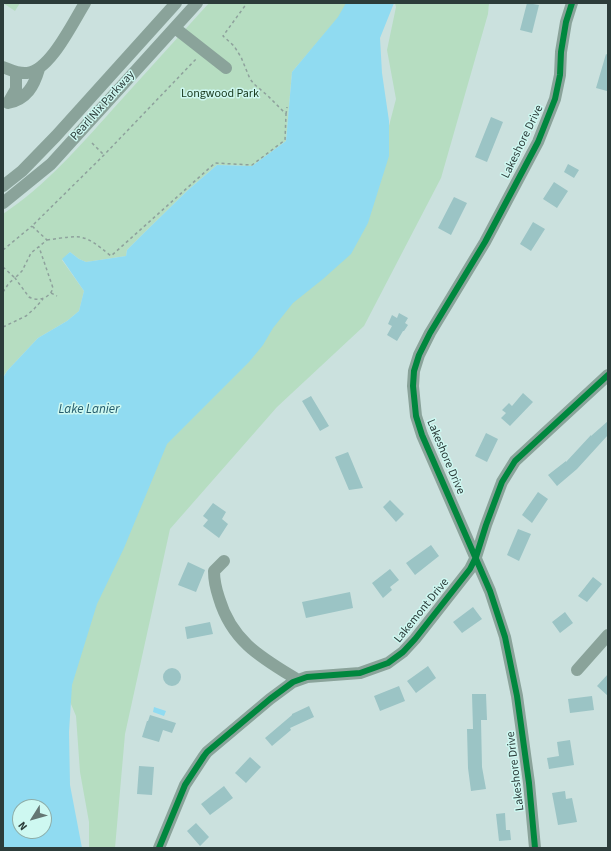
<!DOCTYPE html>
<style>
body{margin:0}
#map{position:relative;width:611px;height:851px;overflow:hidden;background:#cbe1de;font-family:"Source Sans 3",sans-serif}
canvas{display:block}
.frame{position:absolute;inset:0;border:4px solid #2c3c3a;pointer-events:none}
.north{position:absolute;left:12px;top:799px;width:40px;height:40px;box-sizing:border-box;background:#cef8f1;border:1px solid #8dada8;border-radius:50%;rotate:233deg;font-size:11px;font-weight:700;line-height:16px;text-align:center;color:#2c3c3a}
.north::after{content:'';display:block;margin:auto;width:14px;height:18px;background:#647673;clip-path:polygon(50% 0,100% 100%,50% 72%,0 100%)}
</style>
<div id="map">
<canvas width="611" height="851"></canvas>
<div class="frame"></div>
<div class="north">N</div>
</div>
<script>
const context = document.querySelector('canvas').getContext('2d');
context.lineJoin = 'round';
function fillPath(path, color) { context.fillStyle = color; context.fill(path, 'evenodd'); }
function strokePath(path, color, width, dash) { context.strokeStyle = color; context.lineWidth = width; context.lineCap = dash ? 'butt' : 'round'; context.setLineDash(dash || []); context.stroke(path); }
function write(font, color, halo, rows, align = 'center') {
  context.font = font + ' "Source Sans 3",sans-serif'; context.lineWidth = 3; context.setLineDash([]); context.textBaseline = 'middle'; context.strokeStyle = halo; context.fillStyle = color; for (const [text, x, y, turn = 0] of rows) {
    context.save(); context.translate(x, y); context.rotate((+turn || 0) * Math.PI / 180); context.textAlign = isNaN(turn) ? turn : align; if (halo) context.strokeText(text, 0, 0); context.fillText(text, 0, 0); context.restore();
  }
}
const green = new Path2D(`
 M3 3H20L15 11Z
 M209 3H351L292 72 286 141 252 166 217 165 188 190 146 231 127 250 126 256 86 262 79 259 70 252 62 260 84 291 79 311 67 321 38 338 7 371 3 377V214C45 186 79 147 113 109 145 74 177 38 209 3Z
 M395 3H489L488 14 441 178 364 326 277 407 170 529 125 734 115 848H89V822L80 772 76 716 58 673 129 494 188 405 372 191 396 99 387 50 396 7Z`);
const water = new Path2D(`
 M346 3H394L380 38 382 73 389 121V156L368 223 351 254 323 279 293 303 273 328 263 345 249 362 167 444 124 548 97 604 72 685 69 732 70 785 82 848H3V378L7 371 38 338 67 321 79 311 84 291 62 259 70 252 79 259 86 262 126 256 127 250 146 231 188 190 217 165 252 166 286 141 292 72 338 17ZM20 807H44V831H20Z
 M154 707 166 711 164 716 153 712Z`);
const building = new Path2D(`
 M527 3 539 5 532 33 520 30Z
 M606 54 608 55V87L607 91 596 88Z
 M491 117 503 122 487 162 475 157Z
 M568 164 579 170 574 178 564 172Z
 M554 182 568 191 557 208 543 199Z
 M454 197 467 203 451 235 438 228Z
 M533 222 545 229 531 251 520 244Z
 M399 313 408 318 405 323 408 325 404 331H403L397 341 387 335 392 326 388 324 392 315 397 318Z
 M523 393 533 402 510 426 501 418 506 413 502 410 509 403 512 406Z
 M311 396 329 426 320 431 302 401Z
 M608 421V435L577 469 557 486 548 475 566 461V462L591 435V436Z
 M486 433 498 439 487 462 475 456Z
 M348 452 363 488 349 490 335 457Z
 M538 492 548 499 532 523 522 515Z
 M390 500 404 514 396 522 383 507Z
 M213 503 226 512 222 519 228 524 219 538 203 526 208 520 203 516Z
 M518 529 531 534 519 561 507 555Z
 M431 545 439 556 415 575 406 563Z
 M188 562 205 570 196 592 178 585Z
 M390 569 399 580 390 587 392 590 383 598 372 583Z
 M593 577 602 584 587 602 578 596Z
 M350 592 353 608 306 618 302 602Z
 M473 607 482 619 462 633 453 622Z
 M565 612 573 623 560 633 552 622Z
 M210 622 213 634 187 639 185 627Z
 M428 666 436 678 416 693 407 681Z
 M163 677a9 9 0 1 1 18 0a9 9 0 1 1-18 0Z
 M608 674V696L597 686Z
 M399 686 405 701 380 711 374 696Z
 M472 694H486L487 720H481L482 767 486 789 471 791 468 768 467 729H473Z
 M592 696 594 710 570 713 568 699Z
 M309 706 314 717 290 728 291 730 272 746 265 738 292 715V714Z
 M150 715 176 723 172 733 163 730 159 742 142 737 147 721H148Z
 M570 740 574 765 549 769 547 758 559 756 557 742Z
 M250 757 261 767 246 783 235 773Z
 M139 766 154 767 152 795 137 794Z
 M224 786 233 798 210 815 201 804Z
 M565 791 566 799 572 798 577 822 558 825 552 793Z
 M505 813 506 830H510L511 840 499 841 496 814Z
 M196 823 209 837 200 846 187 831Z`);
const path = new Path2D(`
 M286 114 287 107
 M92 143 104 155
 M47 240C83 235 83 233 111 256L215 163 252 165 285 140 286 114 268 96 254 84 250 79 241 57 234 46 223 36 247 3
 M3 250 32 226
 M3 267 15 278 22 271 31 253 47 240 32 226 104 155 197 58
 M3 292 9 283 15 278 29 297C38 302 50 298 53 288L39 247
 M51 293 57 296
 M3 327 26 316 34 309 43 299`);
const minor = new Path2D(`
 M175 28 226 68
 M3 67C11 70 18 74 27 73 50 71 73 22 85 3
 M8 103C27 99 34 86 39 69
 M8 103 16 89V73
 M3 186 22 171 56 136 176 3
 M3 203 51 164 197 3
 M224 561 214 571C214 581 216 589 219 598 232 642 262 658 298 680
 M577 670 608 635
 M159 848 185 785 204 756 207 752 270 699 293 682 307 677 360 673 388 663 403 652 415 639 470 569 476 557 486 525 502 482 515 461 608 375
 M535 848 529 783 517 696 505 637 490 591 422 435 416 416 413 386 414 371 419 355 430 333 485 242 538 142 555 99 560 75 561 52 566 22 572 3`);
const cycleway = new Path2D(`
 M159 848 185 785 204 756 207 752 270 699 293 682 307 677 360 673 388 663 403 652 415 639 470 569 476 557 486 525 502 482 515 461 608 375
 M535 848 529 783 517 696 505 637 490 591 422 435 416 416 413 386 414 371 419 355 430 333 485 242 538 142 555 99 560 75 561 52 566 22 572 3`);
const parkNames = [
 ["Longwood Park",220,94]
];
const streetNames = [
 ["Pearl Nix Parkway",103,106,-48],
 ["Lakeshore Drive",523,142,-64],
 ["Lakeshore Drive",445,457,67],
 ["Lakemont Drive",422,611,-51],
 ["Lakeshore Drive",516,771,-97]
];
const waterNames = [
 ["Lake Lanier",89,410]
];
fillPath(green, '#b6ddc1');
fillPath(water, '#90dbf1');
fillPath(building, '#9bc4c5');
strokePath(path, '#8ea19c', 1.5, [3, 3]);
strokePath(minor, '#8aa39a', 12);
strokePath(cycleway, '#00873e', 6);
write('12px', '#14361a', '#cef8f1', parkNames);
write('12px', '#2c3c3a', '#cef8f1', streetNames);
write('italic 13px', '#245c6d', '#cef8f1', waterNames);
</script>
